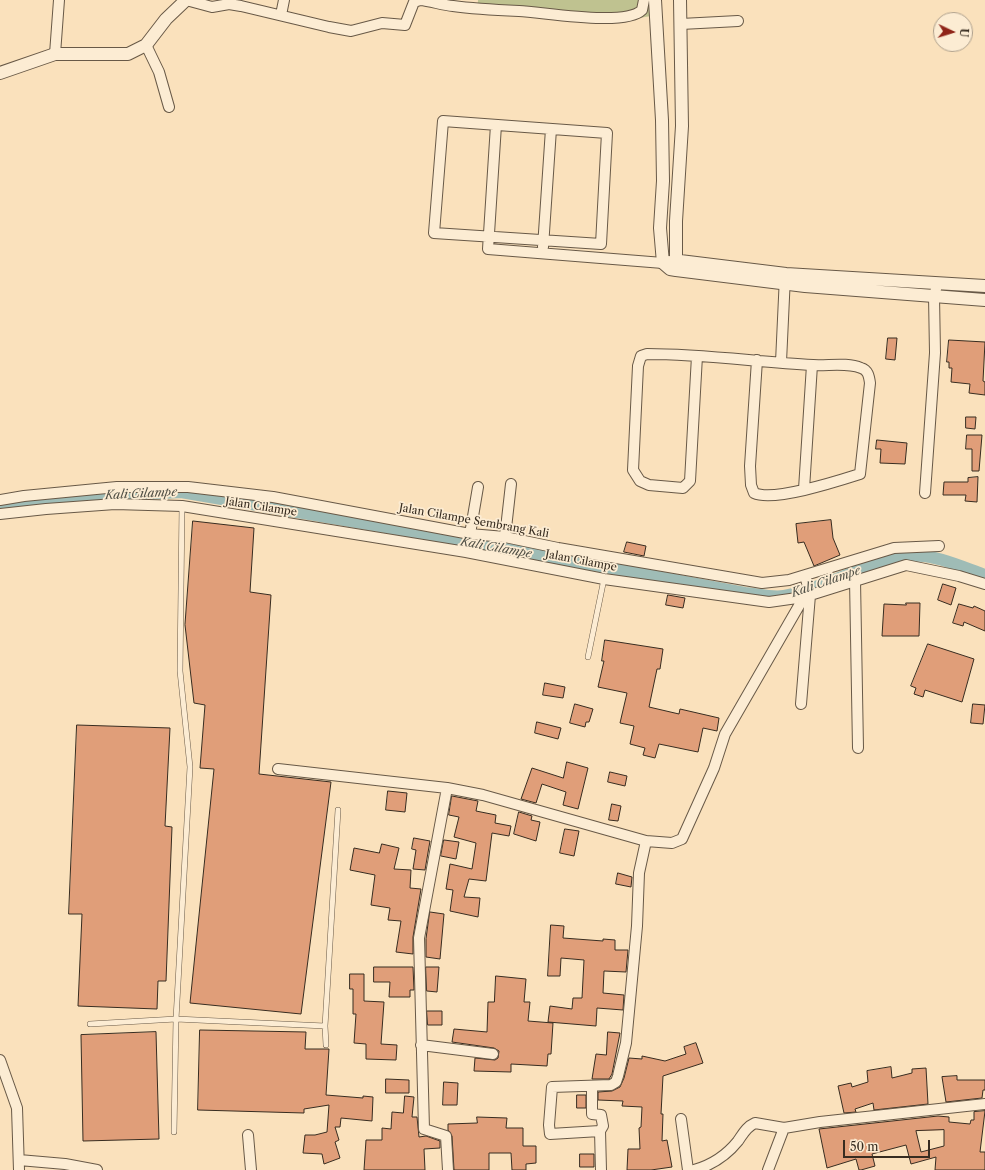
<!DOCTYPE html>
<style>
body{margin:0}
#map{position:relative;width:985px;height:1170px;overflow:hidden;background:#fae1bc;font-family:"Libre Caslon Text",serif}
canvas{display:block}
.north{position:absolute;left:933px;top:12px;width:40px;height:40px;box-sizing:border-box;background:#fcecd3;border:1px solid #ad9f8b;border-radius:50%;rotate:94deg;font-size:11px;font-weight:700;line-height:16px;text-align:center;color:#372c20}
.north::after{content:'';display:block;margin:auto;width:14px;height:18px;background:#8f2418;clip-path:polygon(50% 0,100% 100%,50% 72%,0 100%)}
.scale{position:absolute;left:843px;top:1140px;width:87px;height:18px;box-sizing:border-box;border:2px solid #372c20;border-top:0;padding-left:5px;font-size:12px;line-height:14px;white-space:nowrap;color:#372c20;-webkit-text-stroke:3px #fcecd3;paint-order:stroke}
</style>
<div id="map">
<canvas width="985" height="1170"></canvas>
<div class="north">U</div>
<div class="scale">50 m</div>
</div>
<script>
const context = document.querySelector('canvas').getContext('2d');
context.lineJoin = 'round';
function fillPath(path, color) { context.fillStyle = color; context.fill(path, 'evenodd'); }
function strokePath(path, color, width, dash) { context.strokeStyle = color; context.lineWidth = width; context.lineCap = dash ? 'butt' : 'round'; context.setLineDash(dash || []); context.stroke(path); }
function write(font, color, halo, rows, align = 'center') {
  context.font = font + ' "Libre Caslon Text",serif'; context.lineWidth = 3.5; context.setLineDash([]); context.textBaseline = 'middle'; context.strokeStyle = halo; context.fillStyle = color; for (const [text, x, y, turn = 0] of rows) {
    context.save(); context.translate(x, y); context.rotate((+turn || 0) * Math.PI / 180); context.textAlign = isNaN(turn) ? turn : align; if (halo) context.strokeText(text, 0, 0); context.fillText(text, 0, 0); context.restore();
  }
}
const green = new Path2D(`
 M478 0H651V16L609 23 477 13Z`);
const canal = new Path2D(`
 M0 507 50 499 181 492 437 536 745 593C757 594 772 598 784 596 827 588 872 558 915 556 934 554 967 569 985 575`);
const building = new Path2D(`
 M888 338H897L895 360 886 359Z
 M949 340 985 342 983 381 985 382V395L969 393 970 384 951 382 952 368H949V362H947Z
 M966 417H976L975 429 966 428Z
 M967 435H982L979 471H972V449H966Z
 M877 440 907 443 905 464 880 463 881 449H876Z
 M978 477 977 502 965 501 966 495H943L944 482H968V478Z
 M831 520 833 538 840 555 814 566 804 542 798 543 796 524Z
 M193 521 254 528 250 592 271 595 259 774 331 782 301 1014 190 1003 214 769 200 768 205 705 194 703 185 625Z
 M627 542 646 546 644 556 624 552Z
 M943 584 956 588 951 605 938 600Z
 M668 595 685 598 683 608 666 605Z
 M906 603H920L919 636H882L884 604 906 605Z
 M959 604 973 608 974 606 985 611V631L964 622 963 626 953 623Z
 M605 640 663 649 660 669H657L649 707 679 714 680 709 719 718 717 731 703 728 698 752 659 744 655 758 643 755 645 748 630 744 634 726 620 723 627 693 598 687 604 661H602Z
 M928 644 974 659 962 702 925 690 923 697 914 694 916 688 911 686Z
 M545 683 565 687 563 698 543 695Z
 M575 704 593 709 589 722H586L585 727 570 723Z
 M973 704 985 705 983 724 971 723Z
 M537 722 561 728 558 739 535 733Z
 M77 725 170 728 165 826 172 827 166 981H158L157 1009 78 1006 82 914H69Z
 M567 762 588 768 578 809 563 805 566 792 542 784 536 803 521 799 532 768 563 778Z
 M610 772 627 776 625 786 608 782Z
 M388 791 407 793 405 812 386 810Z
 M452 796 478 801 476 811 496 815 495 823 511 826 509 836 492 833 486 881 469 879 464 897 480 898 478 917 450 911 453 890 446 889 450 864 472 869 476 843 454 837 459 817 449 815Z
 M612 804 621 806 618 821 609 820Z
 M519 812 532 816 531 820 540 822 536 841 514 834Z
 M565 829 579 831 574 856 560 853Z
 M414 838 430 841 425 870 413 869 416 850 412 849Z
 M444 840 459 842 456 859 441 856Z
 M382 844 399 848 394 869 411 870 410 888 421 889 413 937V954L396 952 401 921 388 920 390 908 371 905 375 875 350 870 354 848 379 853Z
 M618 873 632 877 631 887 616 884Z
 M430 912 444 914 440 959 426 957V939Z
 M551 925 564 926 563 938 603 941V939L615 940V950H628L626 972 604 971 603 993 624 995 623 1010 597 1008 596 1026 548 1022 550 1006 572 1009 573 998H582L584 960 561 958 560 976H548Z
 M374 967H413L414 990H410V997H389L390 982H374Z
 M426 967H439L437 992 427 991Z
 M350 974H364V1001L384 1002 381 1044 397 1045 396 1060 366 1059V1044L354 1043 356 1014H353V989H350Z
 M496 976 526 979 524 1002H530L528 1021 553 1023 551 1054H548L547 1066 511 1064V1072L474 1071 475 1058 495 1060 498 1058 499 1051 494 1048 452 1042 454 1029 487 1032 488 1002H494Z
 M427 1011H442V1025H428Z
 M200 1030 306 1032 305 1049H329L326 1095 363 1098V1096L373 1097 372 1121 341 1118 340 1127H335L339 1140 335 1142 340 1158 324 1164 322 1154 303 1153 305 1135H315L327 1132 329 1105 304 1109V1113L198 1110Z
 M156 1032 159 1139 83 1141 81 1035Z
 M608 1032 620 1033 612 1074 609 1079H592L596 1054 606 1055Z
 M696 1043 703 1063 663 1076 661 1114H663L662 1141 667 1140 672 1167 651 1170H627L628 1149H640L639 1128 641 1127 642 1107 622 1106 623 1101 598 1100V1092L612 1091 620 1087 624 1078 629 1058 642 1059V1056L665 1061 686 1054 684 1047Z
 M891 1067 892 1078 912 1073V1069L926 1068 928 1104 874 1110 873 1103 855 1109 856 1112 844 1113 838 1086 851 1083 852 1087 868 1082 867 1071Z
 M957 1076V1080H985V1090H983L982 1098 946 1102 942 1077Z
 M386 1079 409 1080V1093H386Z
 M444 1082 458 1083 457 1105H443Z
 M577 1095H586V1108H577Z
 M405 1096 414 1097 412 1117H417L419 1137 426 1136 440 1141V1148L424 1149 425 1170H364L366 1140H382V1128L391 1129 392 1112 403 1113Z
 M985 1111 980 1152H985V1170H935L936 1157 911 1164 906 1145 872 1154 875 1166 861 1170H859L856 1159 827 1168 819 1129 938 1116 949 1117V1122L970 1124 971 1120H974V1112ZM944 1130V1146L921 1152 916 1131Z
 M477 1117 507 1118 506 1128H523V1146H536V1163L526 1164V1170H512L511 1153H489V1170H454L452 1136 448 1130V1124L477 1123Z
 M580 1154H594V1167H580Z`);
const service = new Path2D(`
 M588 657 604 579
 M90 1024 176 1019 325 1026 338 810
 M325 1026 326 1045
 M174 1132 176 1019 190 767 180 671 182 506`);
const minor = new Path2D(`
 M186 0 212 7 229 4 241 6 329 27 351 31 382 23 405 25 414 2 420 0C431 1 442 5 453 6 475 9 497 10 519 11 544 12 625 27 642 10L644 0
 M281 15 284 0
 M681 24 738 21
 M146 45 159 72 169 107
 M55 54 59 0
 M443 121 607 133 601 244 434 233Z
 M496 125 488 249 663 263 669 261
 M543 247 551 129
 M697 356 690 481 683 488 649 485 640 481 633 470 638 366 641 356 647 354C703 354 757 362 813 365 828 366 847 362 861 368 868 370 869 376 870 383L860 474C838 481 774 502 754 493L751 485 750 466 757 360
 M781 362 785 276
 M804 489 812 365
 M925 493 935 353 934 296 936 289
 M0 500 24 496 117 487H188L273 497 470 534 505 537 558 548 762 583 789 580 894 548 939 546
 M0 514 46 509 115 504 182 506 466 552 604 579 769 602 804 597 906 565 959 576 985 584
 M470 534 478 487
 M505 537 511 484
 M855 580 858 748
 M801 704 810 595 805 575
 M278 769 447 788 483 795 646 841 672 843 682 839 714 768 725 734 804 597
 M447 788 419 938 424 1129 446 1136 448 1170
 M421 1045 493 1054
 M0 1060 17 1108 19 1170
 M592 1086V1114L601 1115 603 1126 600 1131 601 1170
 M681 1119 688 1170
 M600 1131 550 1134 549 1125 552 1087 611 1085 616 1082 618 1076 626 1043 637 926 639 873 646 841
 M248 1135 251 1170
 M19 1160 65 1164 97 1170
 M694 1170C712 1165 726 1156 738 1141 743 1134 746 1127 755 1123L784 1128 820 1122 985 1104
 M768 1170 784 1128`);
const tertiary = new Path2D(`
 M655 0 662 120 663 181 660 228 663 263 670 269 676 270 805 286 985 300
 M680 0 682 126 676 221V258L680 261 786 274 985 286
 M0 73 55 54H128L146 45 166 19 186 0`);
const streetNames = [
 ["Jalan Cilampe",261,507,9],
 ["Jalan Cilampe Sembrang Kali",474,521,10],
 ["Jalan Cilampe",581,561,11]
];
const waterNames = [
 ["Kali Cilampe",141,494,-3],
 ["Kali Cilampe",496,548,10],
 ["Kali Cilampe",826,582,-19]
];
fillPath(green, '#bfc290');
strokePath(canal, '#9fbcb6', 12);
fillPath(building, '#e09e79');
strokePath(building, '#372c20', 1);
strokePath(service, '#685947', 6);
strokePath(minor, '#685947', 12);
strokePath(tertiary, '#685947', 14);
strokePath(service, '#fcecd3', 5);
strokePath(minor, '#fcecd3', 10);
strokePath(tertiary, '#fcecd3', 12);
write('11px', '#372c20', '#fcecd3', streetNames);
write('italic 12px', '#515046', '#fcecd3', waterNames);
</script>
